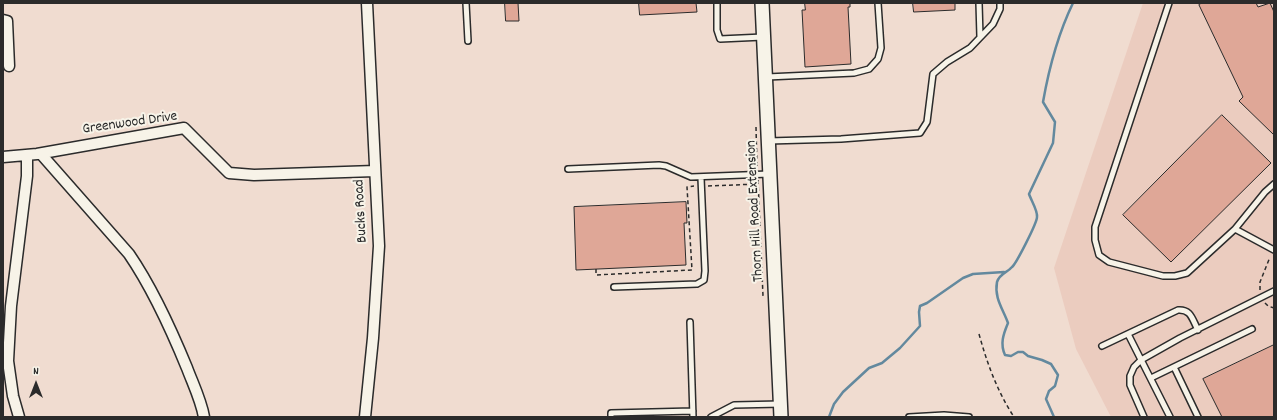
<!DOCTYPE html>
<style>
body{margin:0}
#map{position:relative;width:1277px;height:420px;overflow:hidden;background:#f0dcd0;font-family:Dekko,sans-serif}
canvas{display:block}
.frame{position:absolute;inset:0;border:4px solid #2b2b2b;pointer-events:none}
.north{position:absolute;left:16px;top:364px;width:40px;height:40px;-webkit-text-stroke:3px #f7f3e8;paint-order:stroke;rotate:0deg;font-size:11px;font-weight:700;line-height:16px;text-align:center;color:#2b2b2b}
.north::after{content:'';display:block;margin:auto;width:14px;height:18px;background:#2b2b2b;clip-path:polygon(50% 0,100% 100%,50% 72%,0 100%)}
</style>
<div id="map">
<canvas width="1277" height="420"></canvas>
<div class="frame"></div>
<div class="north">N</div>
</div>
<script>
const context = document.querySelector('canvas').getContext('2d');
context.lineJoin = 'round';
function fillPath(path, color) { context.fillStyle = color; context.fill(path, 'evenodd'); }
function strokePath(path, color, width, dash) { context.strokeStyle = color; context.lineWidth = width; context.lineCap = dash ? 'butt' : 'round'; context.setLineDash(dash || []); context.stroke(path); }
function write(font, color, halo, rows, align = 'center') {
  context.font = font + ' Dekko,sans-serif'; context.lineWidth = 4; context.setLineDash([]); context.textBaseline = 'middle'; context.strokeStyle = halo; context.fillStyle = color; for (const [text, x, y, turn = 0] of rows) {
    context.save(); context.translate(x, y); context.rotate((+turn || 0) * Math.PI / 180); context.textAlign = isNaN(turn) ? turn : align; if (halo) context.strokeText(text, 0, 0); context.fillText(text, 0, 0); context.restore();
  }
}
const built = new Path2D(`
 M1143 3H1274V417H1111L1076 349 1054 268Z`);
const stream = new Path2D(`
 M829 417 834 404 843 392 869 368 882 363 900 348 920 326 919 312 920 306 927 303 963 278 973 274 1004 272
 M1054 417 1046 399 1049 391 1055 386 1058 375 1051 364 1042 360 1028 356 1023 352H1018L1011 356 1005 355C1000 344 1003 335 1008 323 1003 309 994 298 997 282 1000 273 1007 273 1012 267 1016 264 1037 223 1037 217 1038 211 1031 200 1029 194L1053 143 1055 122 1043 102C1049 68 1058 34 1073 3`);
const building = new Path2D(`
 M505 3H518L519 21H506Z
 M639 3H696L697 12 640 15Z
 M805 3H850V7H848L851 64 805 67 802 10H805Z
 M913 3H955V10L914 12Z
 M1202 3H1256L1258 7 1270 3 1274 12V135L1239 101 1243 97 1199 5Z
 M1222 115 1271 163 1171 262 1123 215Z
 M686 202 687 223H684L686 265 576 270 574 207Z
 M1274 345V417H1222L1203 379Z`);
const path = new Path2D(`
 M756 127 757 169
 M758 180 763 296
 M708 186 758 184
 M596 269V275L692 270 687 187 694 186
 M1260 290V282L1270 257
 M1265 303 1268 306 1274 308
 M979 334C987 363 997 391 1014 417`);
const service = new Path2D(`
 M466 3 468 41
 M717 3V30L720 39 763 37
 M979 3 980 37
 M1169 3 1095 227V240L1099 255 1109 262 1163 276H1175L1187 273 1235 229 1274 250
 M767 77 854 73 869 69 878 59 881 48 878 3
 M768 141 841 139 920 133 927 122 933 74 947 62 970 48 993 24 1000 9V3
 M568 169 659 165 666 166 691 177 769 174
 M1235 229 1265 192 1274 184
 M614 287 697 284 704 280 705 271 701 178
 M690 322 693 417
 M1128 334 1170 417
 M1102 346 1178 310C1191 309 1192 319 1198 330
 M1174 367 1198 417
 M1151 378 1252 329
 M611 417V413L693 411
 M711 417 734 405 781 404
 M909 417 944 415 969 417
 M1144 417 1130 385V376L1134 367 1141 360 1180 338 1274 291`);
const minor = new Path2D(`
 M3 20 7 21 9 66
 M41 154 129 254C153 289 171 329 187 368 193 384 201 400 204 417
 M3 157 37 154 184 128 229 173 254 175 375 171
 M19 417 13 396 8 361 11 306 27 176V155
 M365 417 373 338 379 246 367 3`);
const tertiary = new Path2D(`
 M762 3 781 417`);
const streetNames = [
 ["Greenwood Drive",130,124,-8],
 ["Bucks Road",362,211,-93],
 ["Thorn Hill Road Extension",756,211,-93]
];
fillPath(built, '#ebccbf');
strokePath(stream, '#63899e', 2.5);
fillPath(building, '#dfa797');
strokePath(building, '#2b2b2b', 1);
strokePath(service, '#2b2b2b', 8);
strokePath(minor, '#2b2b2b', 13);
strokePath(tertiary, '#2b2b2b', 16);
strokePath(path, '#2b2b2b', 1.5, [4, 3]);
strokePath(service, '#f7f3e8', 5);
strokePath(minor, '#f7f3e8', 10);
strokePath(tertiary, '#f7f3e8', 13);
write('15px', '#2b2b2b', '#f7f3e8', streetNames);
</script>
